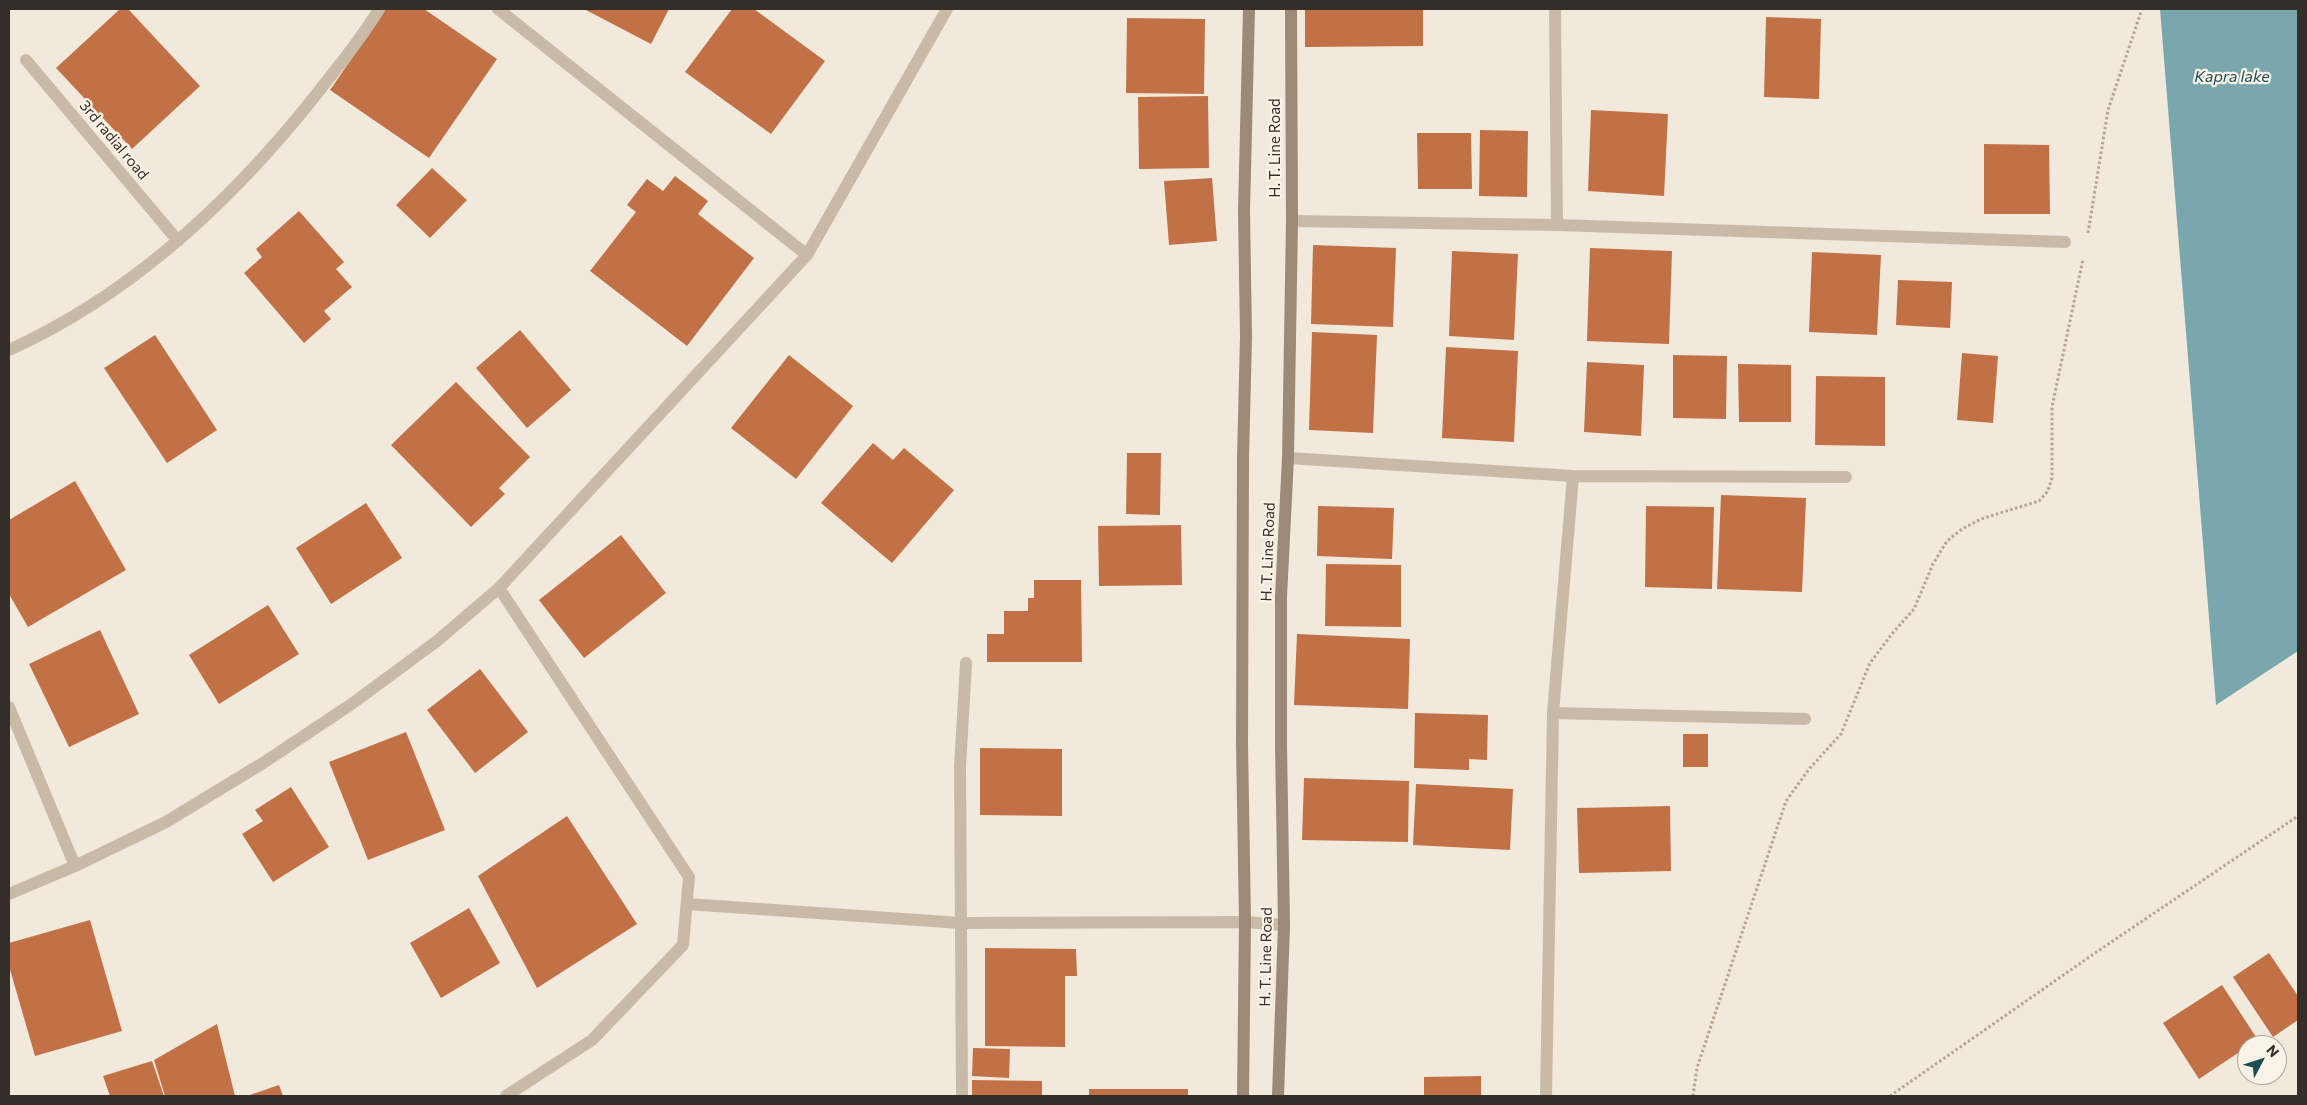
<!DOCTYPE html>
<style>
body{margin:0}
#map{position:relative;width:2307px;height:1105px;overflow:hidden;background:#f1e9db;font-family:Commissioner,sans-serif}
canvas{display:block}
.frame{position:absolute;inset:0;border:10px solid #352d27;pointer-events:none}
.north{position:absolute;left:2237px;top:1035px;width:50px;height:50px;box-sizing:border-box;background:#f9f2e7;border:1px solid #aba39a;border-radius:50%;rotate:50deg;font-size:14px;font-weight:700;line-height:20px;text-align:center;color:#352d27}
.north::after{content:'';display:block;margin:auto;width:18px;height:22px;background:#1e4c55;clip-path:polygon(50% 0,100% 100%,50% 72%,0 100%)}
</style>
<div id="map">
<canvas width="2307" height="1105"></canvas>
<div class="frame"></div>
<div class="north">N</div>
</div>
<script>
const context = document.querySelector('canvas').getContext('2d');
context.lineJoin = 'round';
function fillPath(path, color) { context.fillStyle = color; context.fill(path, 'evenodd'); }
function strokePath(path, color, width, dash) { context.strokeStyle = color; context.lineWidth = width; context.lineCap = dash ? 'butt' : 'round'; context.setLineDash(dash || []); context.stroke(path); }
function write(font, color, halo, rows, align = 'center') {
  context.font = font + ' Commissioner,sans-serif'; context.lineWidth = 4.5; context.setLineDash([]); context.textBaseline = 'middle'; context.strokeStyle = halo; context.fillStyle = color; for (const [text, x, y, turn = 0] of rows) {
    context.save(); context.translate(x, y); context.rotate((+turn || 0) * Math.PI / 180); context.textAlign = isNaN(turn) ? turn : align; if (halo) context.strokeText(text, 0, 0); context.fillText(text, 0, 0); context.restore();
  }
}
const water = new Path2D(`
 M2160 9H2298V651L2216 705Z`);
const building = new Path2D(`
 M120 9H128L200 86 132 149 56 68Z
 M386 9H424L497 59 429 158 330 90Z
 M584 9H669L651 44Z
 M732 9H754L825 61 771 134 685 72Z
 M1305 9H1423V46L1305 47Z
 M1766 17 1821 19 1819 99 1764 97Z
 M1127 18 1205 19 1204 94 1126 93Z
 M1208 96 1209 168 1139 169 1138 97Z
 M1591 110 1668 114 1664 196 1588 191Z
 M1480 130 1528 131 1527 197 1479 196Z
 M1417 133H1471L1472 189H1418Z
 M1984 144 2049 145 2050 214H1984Z
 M432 168 467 200 430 238 396 205Z
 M675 176 708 201 698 214 754 258 687 346 590 271 636 212 627 205 647 179 663 191Z
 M1212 178 1217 241 1169 245 1164 181Z
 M299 211 344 262 336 269 352 287 324 311 331 319 304 343 244 273 262 257 256 249Z
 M1313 245 1396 248 1393 327 1311 324Z
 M1590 248 1672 251 1669 344 1587 341Z
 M1452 251 1518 254 1514 340 1449 336Z
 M1812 252 1881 255 1877 335 1809 332Z
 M1898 280 1952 282 1950 328 1896 325Z
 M520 330 571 390 527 428 476 368Z
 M1312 332 1377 335 1373 433 1309 430Z
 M155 335 217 430 167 463 104 368Z
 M1446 347 1518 351 1514 442 1442 438Z
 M1962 353 1998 356 1993 423 1957 420Z
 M789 355 853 406 796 479 731 428Z
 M1673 355 1727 356 1726 419 1673 418Z
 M1587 362 1644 365 1641 436 1584 432Z
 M1738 364 1791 365V422H1739Z
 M1816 376 1885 377V446L1815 445Z
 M456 382 530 457 499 488 505 494 471 527 391 445Z
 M873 443 893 460 904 448 954 490 892 563 821 503Z
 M1127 453H1161L1160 515 1126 514Z
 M75 481 126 570 28 627 9 594V520Z
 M1721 495 1806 498 1802 592 1717 589Z
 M366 503 402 558 331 604 296 548Z
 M1318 506 1394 508 1392 559 1317 556Z
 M1646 506 1714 507 1712 589 1645 587Z
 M1181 525 1182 585 1099 586 1098 526Z
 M621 535 666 593 584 658 539 600Z
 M1326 564 1401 565V627L1325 626Z
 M1034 580H1081L1082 662H987V634H1004V611H1028V598H1034Z
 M268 605 299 654 219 704 189 655Z
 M100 630 139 714 69 747 29 664Z
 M1297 634 1410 639 1408 709 1294 705Z
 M480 669 528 732 475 773 427 710Z
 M1415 713 1488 715 1487 760 1469 759V770L1414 768Z
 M406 732 445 830 368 860 329 762Z
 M1683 734H1708V767H1683Z
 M980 748 1062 749V816L980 815Z
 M1304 778 1409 781 1408 842 1302 840Z
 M1416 784 1513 789 1510 850 1413 845Z
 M291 787 329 847 273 882 242 834 263 821 255 810Z
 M1670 806 1671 871 1579 873 1577 808Z
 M567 816 637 924 537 988 478 876Z
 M469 908 500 963 441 998 410 943Z
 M90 920 122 1031 35 1056 9 966V943Z
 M985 948 1076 949 1077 976H1065V1047L985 1046Z
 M2269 953 2298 996V1020L2273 1037 2233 977Z
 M2222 985 2258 1040 2247 1045V1047L2199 1079 2163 1023Z
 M217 1024 235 1096H165L154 1060Z
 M973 1048 1010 1049 1009 1078 972 1076Z
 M152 1061 164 1096H110L103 1076Z
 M1481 1076V1096H1424V1077Z
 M972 1080 1042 1081V1096H972Z
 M279 1085 283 1096H247Z
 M1089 1089H1188V1096H1089Z`);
const path = new Path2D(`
 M2088 233 2108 110 2142 9
 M1693 1096 1697 1068 1786 801 1810 768 1841 734 1870 663 1891 635 1914 609 1933 564 1947 541 1962 529 1981 519 2039 501 2048 491 2052 478V407L2083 259
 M1890 1096 2095 953 2298 816`);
const street = new Path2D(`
 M498 9 807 255
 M1555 9 1557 225
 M26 60 178 241
 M1292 221 1557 225 2065 242
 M9 350C133 294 235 198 319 91 340 64 362 38 379 9
 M1288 458 1573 476 1846 477
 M499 588 689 877 683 945 592 1040 506 1096
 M9 707 75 866
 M1553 713 1805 719
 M9 894 75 866 166 822 263 763 353 703 437 641 499 588 807 255 947 9
 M687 904 961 923 1245 922 1284 925
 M962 1096 960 767 966 663
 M1546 1096 1553 713 1573 476`);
const secondary = new Path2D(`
 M1243 1096 1245 922 1242 743 1243 458 1246 337 1244 211 1249 9
 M1278 1096 1284 925 1281 745V597L1288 458 1292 221 1291 9`);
const streetNames = [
 ["3rd radial road",114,140,50],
 ["H. T. Line Road",1275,148,-90],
 ["H. T. Line Road",1268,552,-88],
 ["H. T. Line Road",1266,957,-89]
];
const waterNames = [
 ["Kapra lake",2232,77]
];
fillPath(water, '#7aa6ad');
fillPath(building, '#c27147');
strokePath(path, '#b4a491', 3, [2.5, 2.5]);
strokePath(street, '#c8baa7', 12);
strokePath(secondary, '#9c8978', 12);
write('15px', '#352d27', '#f9f2e7', streetNames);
write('italic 16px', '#1e4c55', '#f9f2e7', waterNames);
</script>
